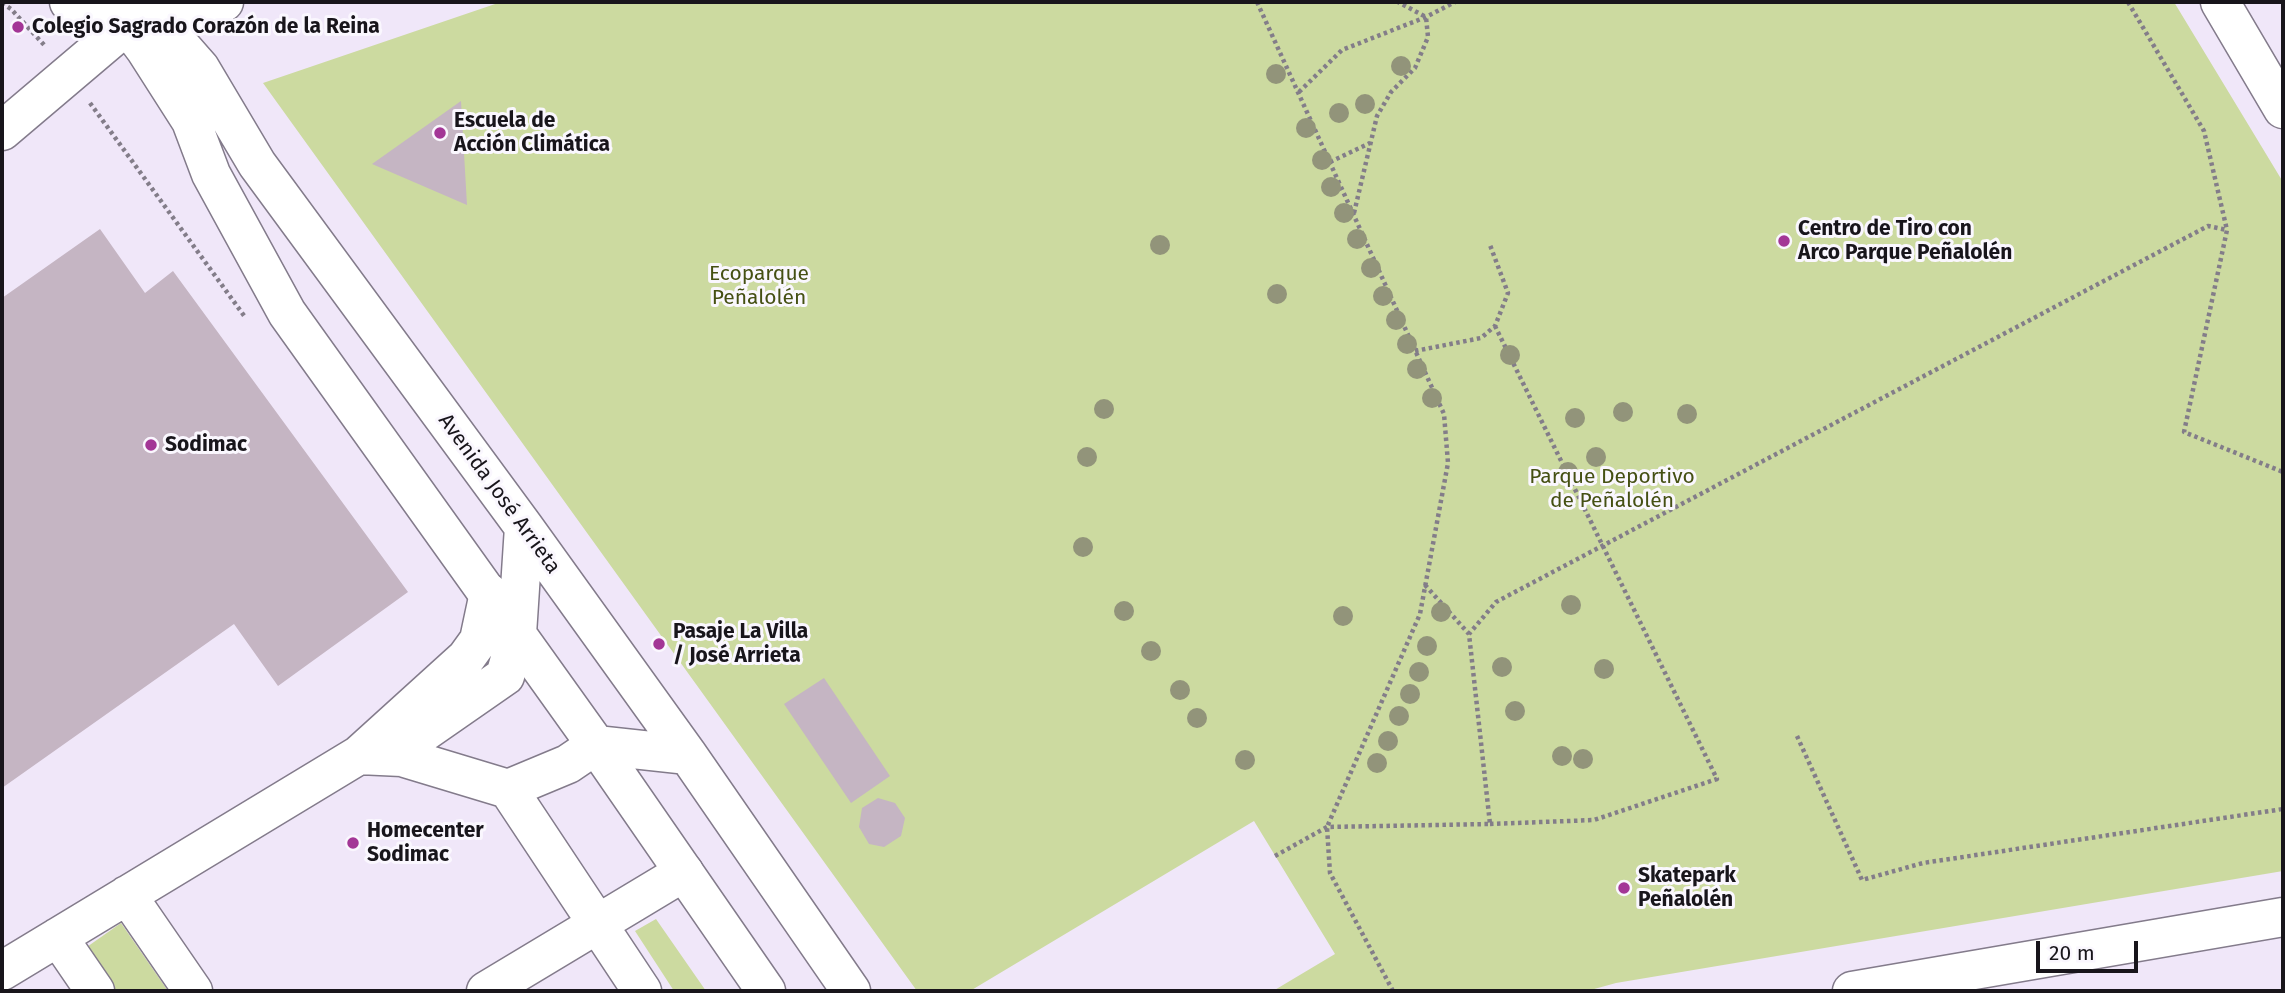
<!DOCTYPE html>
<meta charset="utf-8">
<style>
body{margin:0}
#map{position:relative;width:2285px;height:993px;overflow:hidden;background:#f0e7f9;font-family:"Fira Sans",sans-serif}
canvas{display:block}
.frame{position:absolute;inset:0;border:4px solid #18151b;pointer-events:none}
.scale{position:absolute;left:2036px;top:941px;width:102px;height:32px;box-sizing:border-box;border:4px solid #18151b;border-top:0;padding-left:9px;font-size:21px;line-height:24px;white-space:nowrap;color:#18151b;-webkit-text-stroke:5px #faf7fe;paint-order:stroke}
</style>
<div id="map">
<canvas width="2285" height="993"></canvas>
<div class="frame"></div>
<div class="scale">20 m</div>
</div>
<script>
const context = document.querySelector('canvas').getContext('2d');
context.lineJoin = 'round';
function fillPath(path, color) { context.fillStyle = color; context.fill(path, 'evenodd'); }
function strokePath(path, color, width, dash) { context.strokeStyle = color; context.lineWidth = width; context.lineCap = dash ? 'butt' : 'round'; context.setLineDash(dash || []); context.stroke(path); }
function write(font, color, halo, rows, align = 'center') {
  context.font = font + ' "Fira Sans",sans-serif'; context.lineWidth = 6; context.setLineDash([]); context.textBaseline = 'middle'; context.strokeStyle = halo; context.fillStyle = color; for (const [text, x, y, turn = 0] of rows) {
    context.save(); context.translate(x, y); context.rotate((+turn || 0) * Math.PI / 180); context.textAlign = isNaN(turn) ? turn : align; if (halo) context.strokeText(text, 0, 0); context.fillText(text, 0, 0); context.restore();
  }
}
const green = new Path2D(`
 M501 2H2174L2283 182V871L1616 983 1587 991H1273L1335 954 1254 821 970 991H917L263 83Z
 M656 919 706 991H674L635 931Z
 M121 923 168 991H113L84 949Z`);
const building = new Path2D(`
 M461 101 467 205 372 164Z
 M100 229 145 293 173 271 408 592 278 686 234 624 2 788V298Z
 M824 678 890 776 851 803 784 704Z
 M878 798 895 803 905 818 901 836 884 847 869 844 859 827 862 808Z`);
const path = new Path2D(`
 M1257 2 1444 414 1448 463 1420 614 1327 827 1330 873 1393 991
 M2128 2 2204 131 2227 230 2184 432 2283 472
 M2 3 11 9 46 47
 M1299 92 1342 50 1426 17 1455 2
 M90 103 245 317
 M1330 162 1370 143
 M1354 213 1377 116 1391 92 1415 68 1428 37 1426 17 1398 2
 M1415 351 1481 338 1495 326 1508 293 1490 245
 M1425 585 1469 634
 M1797 736 1862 880 1923 863 2283 809
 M1490 824 1594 820 1717 779 1495 326
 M1275 856 1327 827 1490 824 1469 634 1496 602 2208 226 2227 230`);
const minor = new Path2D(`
 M169 2C191 22 201 16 224 2
 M2220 2 2283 109
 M2 131 127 25 69 2
 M378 748 423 733 505 676 517 634
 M359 755 402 757 508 789 568 764 596 745
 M508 789 642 991
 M127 895 193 991
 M58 937 95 991
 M2 971 359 755 466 658 479 640 489 593
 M486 991 684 872
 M1852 991 2283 917`);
const major = new Path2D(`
 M105 2 127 25 145 49 191 121 211 174 287 313 596 745 766 991
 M142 2 200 68 257 164 524 527 688 755 851 991
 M517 634 524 527
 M596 745 688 755`);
const trees = [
 [1401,66],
 [1276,74],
 [1365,104],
 [1339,113],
 [1306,128],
 [1322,160],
 [1331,187],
 [1344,213],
 [1357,239],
 [1160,245],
 [1371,268],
 [1277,294],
 [1383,296],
 [1396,320],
 [1407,344],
 [1510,355],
 [1417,369],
 [1432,398],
 [1104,409],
 [1623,412],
 [1687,414],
 [1575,418],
 [1087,457],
 [1596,457],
 [1568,472],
 [1083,547],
 [1571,605],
 [1124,611],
 [1441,612],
 [1343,616],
 [1427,646],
 [1151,651],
 [1502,667],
 [1604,669],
 [1419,672],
 [1180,690],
 [1410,694],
 [1515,711],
 [1399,716],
 [1197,718],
 [1388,741],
 [1562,756],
 [1583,759],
 [1245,760],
 [1377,763]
];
const markers = [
 [18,27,7,"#a33696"],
 [440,133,7,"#a33696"],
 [1784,241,7,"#a33696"],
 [151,445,7,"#a33696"],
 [659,644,7,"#a33696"],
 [353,843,7,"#a33696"],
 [1624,888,7,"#a33696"]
];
const poiNames = [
 ["Colegio Sagrado Corazón de la Reina",32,27],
 ["Escuela de",454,121],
 ["Acción Climática",454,145],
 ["Centro de Tiro con",1798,229],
 ["Arco Parque Peñalolén",1798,253],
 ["Sodimac",165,445],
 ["Pasaje La Villa",673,632],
 ["/ José Arrieta",673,656],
 ["Homecenter",367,831],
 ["Sodimac",367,855],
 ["Skatepark",1638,876],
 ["Peñalolén",1638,900]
];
const parkNames = [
 ["Ecoparque",759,274],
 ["Peñalolén",759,298],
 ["Parque Deportivo",1612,477],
 ["de Peñalolén",1612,501]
];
const streetNames = [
 ["Avenida José Arrieta",499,494,54]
];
fillPath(green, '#ccdaa0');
fillPath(building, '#c5b5c3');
strokePath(minor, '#837b8b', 41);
strokePath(major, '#837b8b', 41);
strokePath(path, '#837d89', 4.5, [3.5, 3.5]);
strokePath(minor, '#fff', 38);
strokePath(major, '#fff', 38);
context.fillStyle = '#92947a';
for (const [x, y] of trees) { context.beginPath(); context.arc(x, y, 10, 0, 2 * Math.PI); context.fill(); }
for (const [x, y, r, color] of markers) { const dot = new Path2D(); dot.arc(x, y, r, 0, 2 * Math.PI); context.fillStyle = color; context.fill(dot); strokePath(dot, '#faf7fe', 2.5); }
write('bold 21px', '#18151b', '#faf7fe', poiNames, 'left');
write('21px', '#455013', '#faf7fe', parkNames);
write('21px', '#18151b', '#faf7fe', streetNames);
</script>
